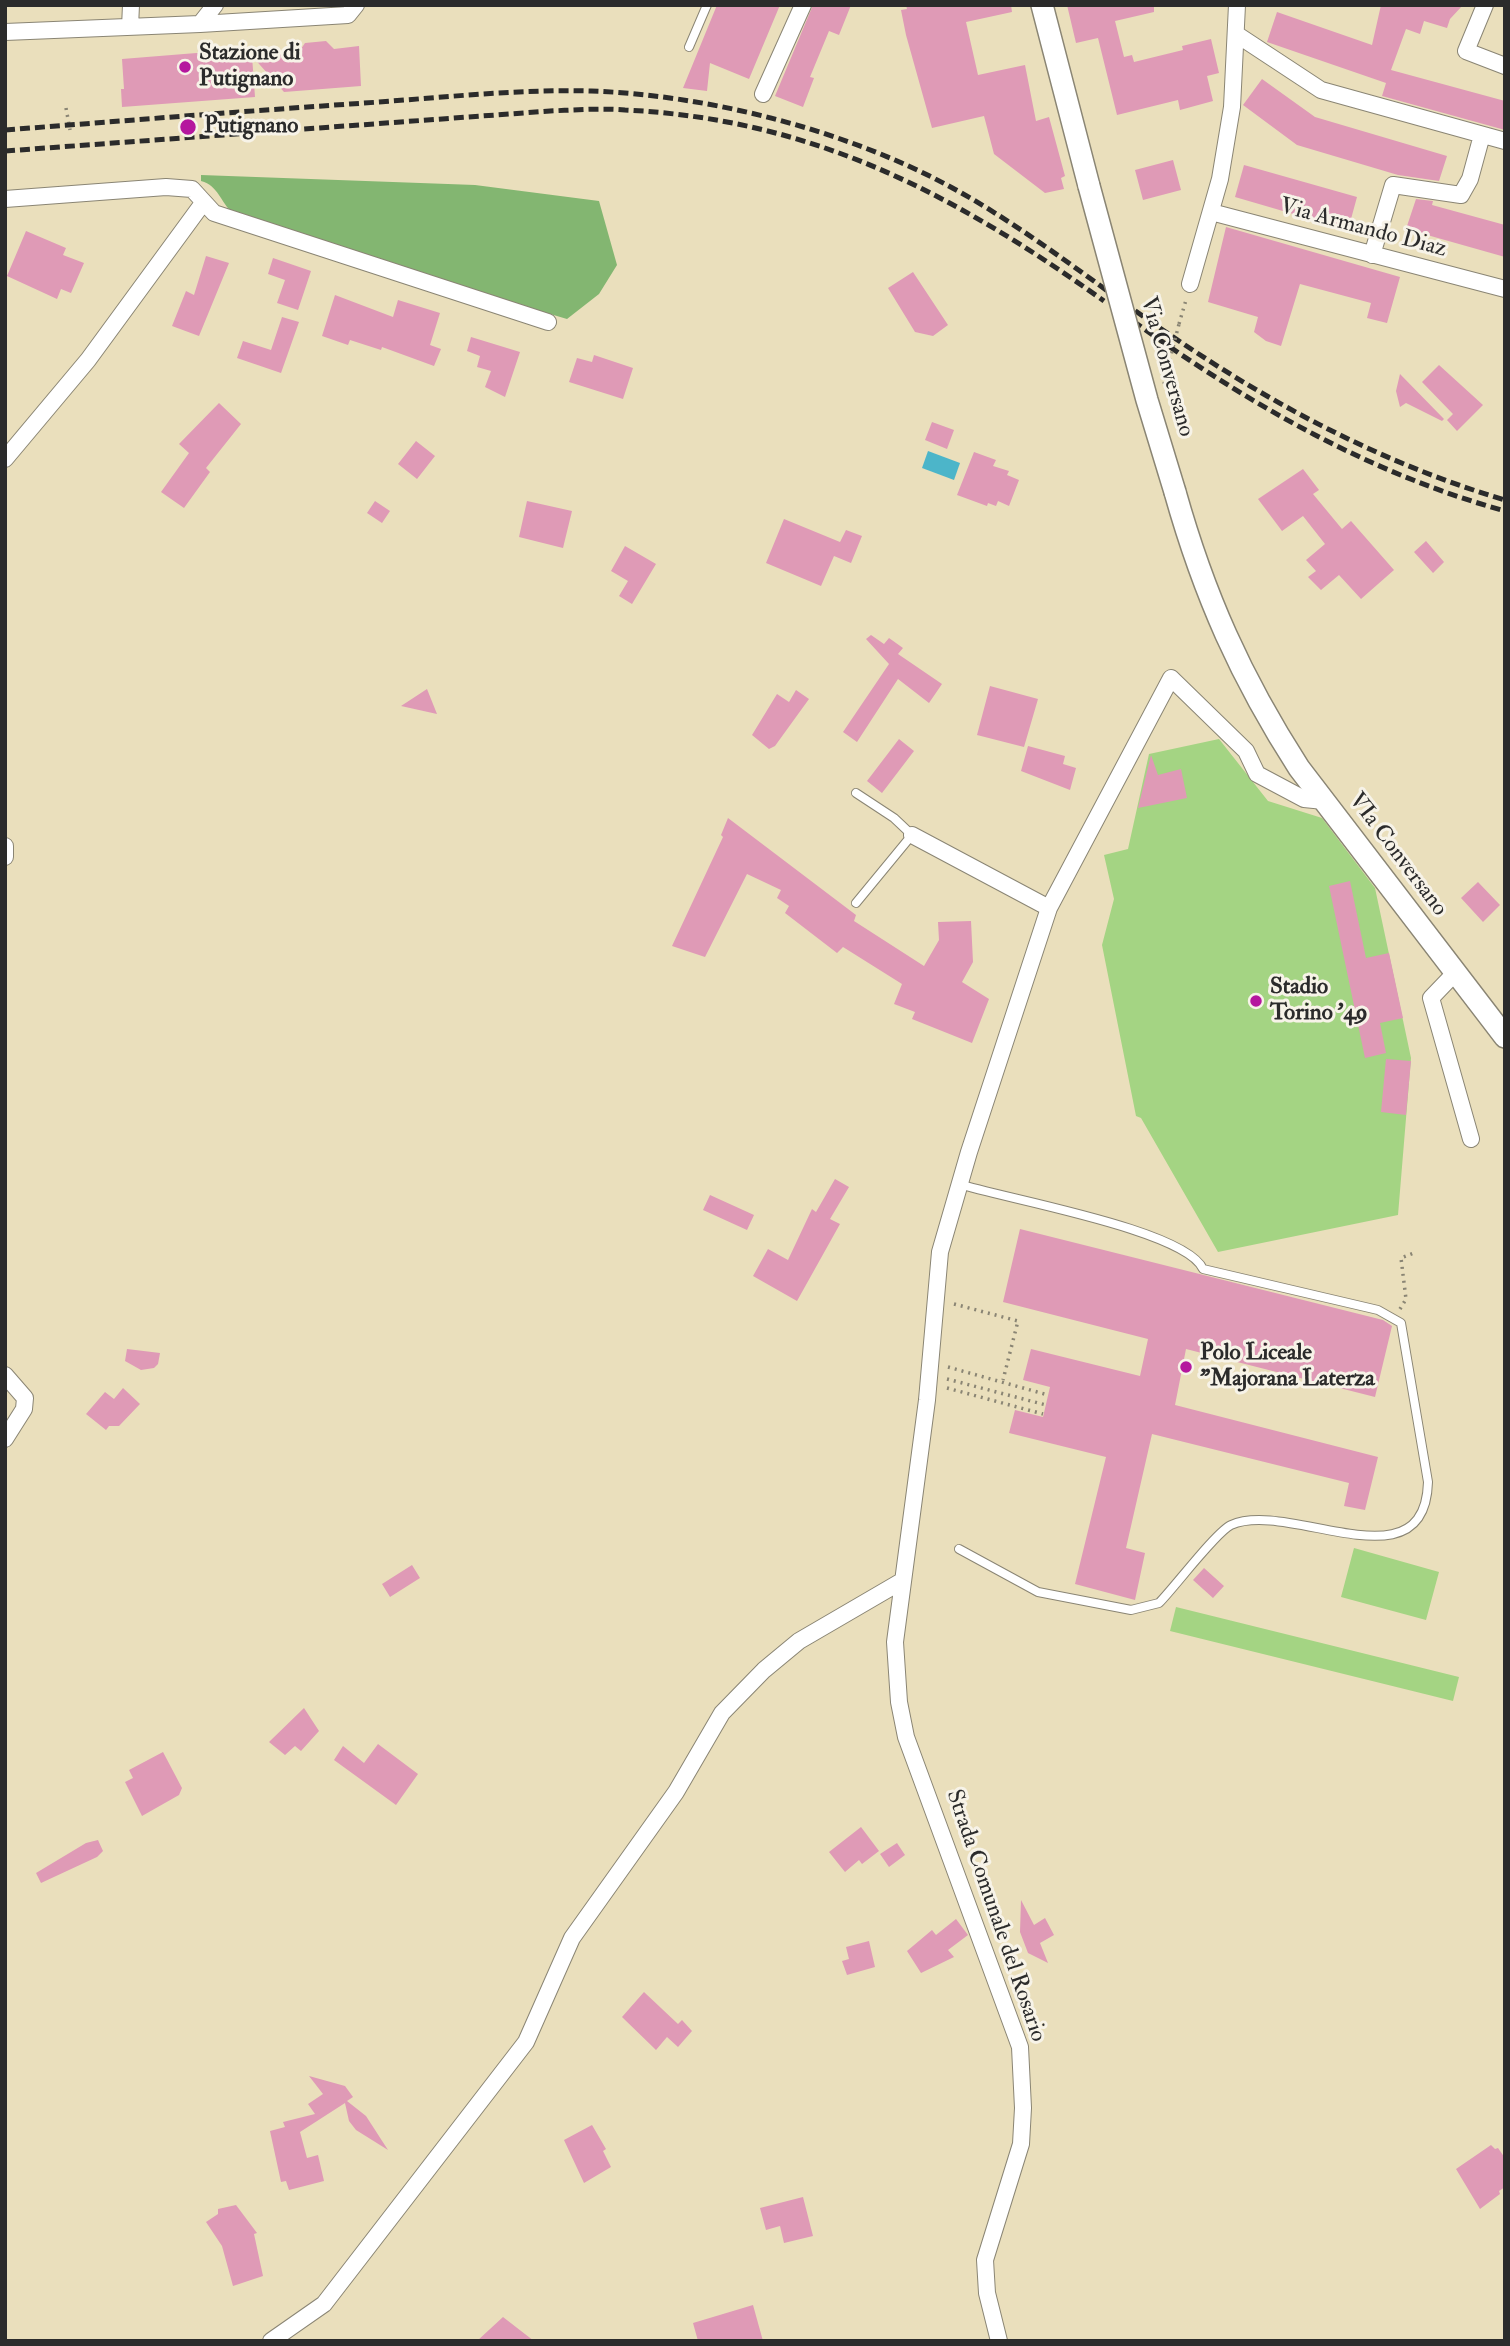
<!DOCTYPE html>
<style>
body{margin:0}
#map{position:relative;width:1510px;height:2346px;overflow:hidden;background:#eadfbc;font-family:"IM FELL Double Pica",serif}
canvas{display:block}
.frame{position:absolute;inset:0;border:7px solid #2b2b2b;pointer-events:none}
</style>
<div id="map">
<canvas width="1510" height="2346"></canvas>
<div class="frame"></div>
</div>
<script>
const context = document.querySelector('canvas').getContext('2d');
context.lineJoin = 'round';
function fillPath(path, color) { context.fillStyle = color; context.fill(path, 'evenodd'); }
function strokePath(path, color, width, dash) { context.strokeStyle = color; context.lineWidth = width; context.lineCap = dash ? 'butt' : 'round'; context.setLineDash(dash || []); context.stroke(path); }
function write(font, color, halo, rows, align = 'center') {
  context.font = font + ' "IM FELL Double Pica",serif'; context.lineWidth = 6; context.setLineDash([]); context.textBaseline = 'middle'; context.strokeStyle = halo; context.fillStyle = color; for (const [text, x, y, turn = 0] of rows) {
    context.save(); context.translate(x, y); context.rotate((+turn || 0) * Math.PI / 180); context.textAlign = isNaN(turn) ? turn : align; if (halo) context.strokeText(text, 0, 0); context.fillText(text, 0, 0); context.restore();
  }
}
const green = new Path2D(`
 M1219 739 1268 801 1322 818 1375 888 1411 1058 1398 1215 1218 1252 1141 1118 1136 1116 1102 945 1114 899 1104 855 1128 849 1149 754Z
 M1354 1548 1439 1572 1426 1620 1341 1597Z
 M1176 1607 1459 1677 1453 1701 1170 1631Z`);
const forest = new Path2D(`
 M201 175 475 185 599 201 617 265 599 294 567 319 449 284 233 213C220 202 219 186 201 181Z`);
const water = new Path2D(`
 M928 451 960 463 954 480 922 468Z`);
const building = new Path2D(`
 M717 5H780L749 79 710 63 707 91 683 88Z
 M813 5H851L839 35 829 31 810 77 814 78 803 107 775 96Z
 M906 5H1011L1012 12 966 22 978 75 1025 65 1036 121 1049 117 1065 176 1061 178 1064 189 1045 193 994 154 984 116 932 128 906 35 901 10 907 9Z
 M1067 5H1154V12L1115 21 1124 57 1132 55 1134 62 1183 50 1182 46 1211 39 1219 73 1207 76 1213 101 1180 110 1178 100 1117 115 1098 38 1076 43Z
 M1381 5H1463L1450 19 1447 28 1424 21 1420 34 1406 29 1391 70 1505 101V130L1382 96 1386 83 1267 42 1277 12 1372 45Z
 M326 41 334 49 359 46 361 86 284 92 252 56 255 97 122 107 121 89H124L122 59 246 49 247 57 299 52 305 43Z
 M1262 79 1315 117 1447 156 1439 181 1398 175 1297 145 1243 105Z
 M1173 160 1181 190 1143 200 1135 170Z
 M1244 165 1357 197 1348 230 1235 197Z
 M1416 199 1433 201 1432 205 1505 225V257L1406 229Z
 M1226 227 1400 277 1387 323 1367 318 1371 303 1300 284 1281 346 1266 341 1254 332 1258 317 1208 302Z
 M26 231 66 248 63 255 84 263 71 293 61 289 57 299 7 276Z
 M206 256 229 263 199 336 172 326 186 291 194 295Z
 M273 258 311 271 298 310 277 303 285 280 268 274Z
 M913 272 948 325 933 336 915 332 888 288Z
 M335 295 393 317 398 300 440 313 430 345 441 349 434 366 382 347 381 350 350 340 348 345 322 336Z
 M282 317 299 322 281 373 237 358 243 341 271 350Z
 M471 337 520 352 505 397 485 387 491 371 477 367 480 356 467 351Z
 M594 355 633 368 623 399 569 382 577 358 592 362Z
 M1439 365 1483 405 1457 431 1447 420 1453 414 1422 382Z
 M1400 374 1444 419 1442 421 1406 403 1400 407 1396 391Z
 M219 403 241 424 206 468 210 472 184 508 161 492 189 453 179 444Z
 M932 422 954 430 947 449 925 440Z
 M416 441 435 456 417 479 398 464Z
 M974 452 996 460 993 466 1009 471 1007 475 1019 480 1009 506 998 501 996 506 988 503 987 506 957 495Z
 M1303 469 1319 490 1313 494 1342 529 1351 521 1394 570 1361 599 1339 575 1321 590 1308 577 1316 571 1306 560 1325 544 1303 516 1282 531 1258 499Z
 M375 501 390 511 382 523 367 513Z
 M527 501 572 511 563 548 519 537Z
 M784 519 840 542 846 530 862 536 851 563 834 556 821 586 766 563Z
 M1426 541 1444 562 1433 573 1414 552Z
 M625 546 656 564 632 604 619 596 628 581 611 571Z
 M871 635 884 644 889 638 903 648 898 654 942 684 929 703 898 679 857 742 843 732 889 664 866 639Z
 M990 686 1038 699 1024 747 977 735Z
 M427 689 437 714 401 706Z
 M796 690 809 699 775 746 769 749 752 735 777 694 789 702Z
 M899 739 914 751 882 793 867 781Z
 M1028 746 1065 756 1063 764 1076 768 1070 790 1021 771Z
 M1151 755 1158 775 1181 769 1187 798 1138 808Z
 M728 818 856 915 854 921 924 966 939 940 938 922 971 921 973 962 962 982 989 999 972 1043 912 1019 915 1012 894 1004 902 984 843 947 837 953 785 913 789 906 777 898 781 890 747 874 705 957 672 946 723 837 721 835Z
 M1350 881 1366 958 1389 953 1403 1018 1380 1023 1386 1053 1365 1058 1329 886Z
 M1478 882 1500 905 1483 922 1461 898Z
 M1386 1059 1411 1061 1406 1115 1381 1112Z
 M835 1179 849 1187 830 1219 840 1224 797 1301 753 1276 768 1249 788 1260 812 1209 816 1212Z
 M710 1195 754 1215 747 1230 703 1210Z
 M1020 1229 1383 1320 1392 1326 1375 1397 1186 1349 1175 1405 1378 1457 1365 1510 1344 1506 1349 1483 1152 1434 1126 1548 1145 1553 1135 1600 1075 1584 1106 1457 1009 1433 1015 1410 1043 1417 1050 1387 1023 1380 1031 1349 1140 1376 1148 1339 1003 1302Z
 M127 1349 160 1353 158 1364 154 1368 141 1370 125 1361Z
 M123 1388 140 1404 119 1426H109L106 1430 86 1414 105 1392 114 1399Z
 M412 1565 420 1578 390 1597 382 1584Z
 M1204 1568 1224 1586 1213 1598 1193 1580Z
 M304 1708 319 1731 301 1751 295 1746 285 1755 269 1742Z
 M378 1744 418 1774 396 1805 334 1760 343 1746 364 1763Z
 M163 1752 182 1788 179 1795 142 1816 125 1782 133 1778 129 1770Z
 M861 1827 879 1851 862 1864 859 1860 845 1872 829 1852Z
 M98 1840 103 1851 97 1857 41 1883 36 1873 86 1843Z
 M897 1843 905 1855 889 1867 880 1854Z
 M1021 1900 1034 1925 1045 1918 1054 1935 1040 1943 1048 1963 1028 1953 1020 1932Z
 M956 1919 968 1935 948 1950 954 1957 921 1973 907 1951 932 1930 936 1935Z
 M869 1941 875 1967 847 1975 842 1961 849 1959 846 1947Z
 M644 1992 678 2024 682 2020 692 2031 678 2047 667 2037 656 2050 622 2017Z
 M309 2076 345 2086 353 2097 347 2101 366 2116 388 2150 356 2130 349 2121 345 2103 300 2132 307 2158 318 2155 324 2181 289 2190 286 2181 281 2182 270 2131 285 2127 283 2122 315 2114 308 2104 323 2094Z
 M592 2125 606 2149 603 2151 611 2167 584 2183 564 2140Z
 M1491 2145 1495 2149 1498 2148 1505 2158V2187L1499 2191 1500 2194 1480 2209 1456 2169Z
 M803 2197 813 2236 784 2243 780 2226 766 2230 760 2208Z
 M236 2205 257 2233 254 2234 263 2276 233 2286 222 2246 206 2222 218 2214V2209Z
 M753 2305 763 2341H698L693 2323Z
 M503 2317 534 2341H477Z`);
const path = new Path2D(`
 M66 108 70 130
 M1179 324 1186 300
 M1164 384 1168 367
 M954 1304 1018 1321 1003 1380
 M1400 1309 1406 1299 1401 1258 1414 1253
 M948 1367 1048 1395
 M947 1379 1046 1405
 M947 1388 1043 1414`);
const service = new Path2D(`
 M689 47 707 5
 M856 793 894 818 912 835 856 903
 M959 1549 1038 1592 1131 1610 1159 1603C1174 1588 1216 1532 1231 1525 1289 1499 1425 1589 1428 1482L1401 1323 1378 1310 1203 1269C1186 1230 1006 1199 959 1184`);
const minor = new Path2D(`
 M1485 5 1466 51 1505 66
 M200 24 348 15 356 5
 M130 27 131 5
 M5 32 200 24 215 5
 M1236 34 1321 90 1505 141
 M763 94 803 5
 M5 199 166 187 192 189 214 213 548 322
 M1211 212 1505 289
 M1372 255 1393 185 1461 195 1470 179 1482 135
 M1190 284 1220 179 1232 107 1237 5
 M5 459 88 360 203 203
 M912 835 1049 908
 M5 846V857
 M1455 973 1431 998 1471 1139
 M5 1375 25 1398 24 1409 5 1439
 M271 2341 324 2304 526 2042 572 1938 676 1792 722 1713 764 1670 799 1641 902 1581
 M999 2341 987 2293 985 2260 1021 2144 1023 2108 1020 2047 906 1737 899 1702 895 1642 927 1400 940 1252 969 1152 1049 908 1171 678 1246 751 1257 774 1304 799 1324 801`);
const secondary = new Path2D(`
 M1042 5 1089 186
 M1175 492C1204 595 1241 678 1299 768L1505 1037`);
const rail = new Path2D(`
 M5 130C120 121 235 112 350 104 430 99 511 89 591 91 708 95 844 130 947 185 1018 223 1081 273 1147 319 1258 397 1374 461 1505 500
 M5 151 550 111C575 110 600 108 625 110 813 119 954 194 1104 301
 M1133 321C1247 403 1368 473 1505 511`);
const pathBridge = new Path2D(`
 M1168 367 1179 324`);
const secondaryBridge = new Path2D(`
 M1089 186 1147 400 1175 492`);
const markers = [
 [185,67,7,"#b5179e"],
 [188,127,9,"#b5179e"],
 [1256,1001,7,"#b5179e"],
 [1186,1367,7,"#b5179e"]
];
const poiNames = [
 ["Stazione di",199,54],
 ["Putignano",199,80],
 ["Putignano",204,127],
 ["Stadio",1270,988],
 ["Torino '49",1270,1014],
 ["Polo Liceale",1200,1354],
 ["\"Majorana Laterza",1200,1380]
];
const streetNames = [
 ["Via Armando Diaz",1363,229,15],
 ["Via Conversano",1166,367,74],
 ["VIa Conversano",1397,855,53],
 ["Strada Comunale del Rosario",995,1916,71]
];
fillPath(green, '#a4d483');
fillPath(forest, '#83b671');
fillPath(water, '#4cb5c9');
fillPath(building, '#df9ab6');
strokePath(service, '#8a8574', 10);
strokePath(minor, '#8a8574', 18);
strokePath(secondary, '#8a8574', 24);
strokePath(path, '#8a8574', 3.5, [2, 5]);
strokePath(service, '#fff', 8);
strokePath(minor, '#fff', 16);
strokePath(secondary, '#fff', 21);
strokePath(rail, '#2b2b2b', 5, [10, 5]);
strokePath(secondaryBridge, '#8a8574', 24, []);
strokePath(pathBridge, '#8a8574', 3.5, [2, 5]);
strokePath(secondaryBridge, '#fff', 21);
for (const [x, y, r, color] of markers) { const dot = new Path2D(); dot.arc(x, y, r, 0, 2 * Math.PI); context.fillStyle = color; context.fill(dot); strokePath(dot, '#f7f3e8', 2.5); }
write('bold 23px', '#2b2b2b', '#f7f3e8', poiNames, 'left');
write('23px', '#2b2b2b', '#f7f3e8', streetNames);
</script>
